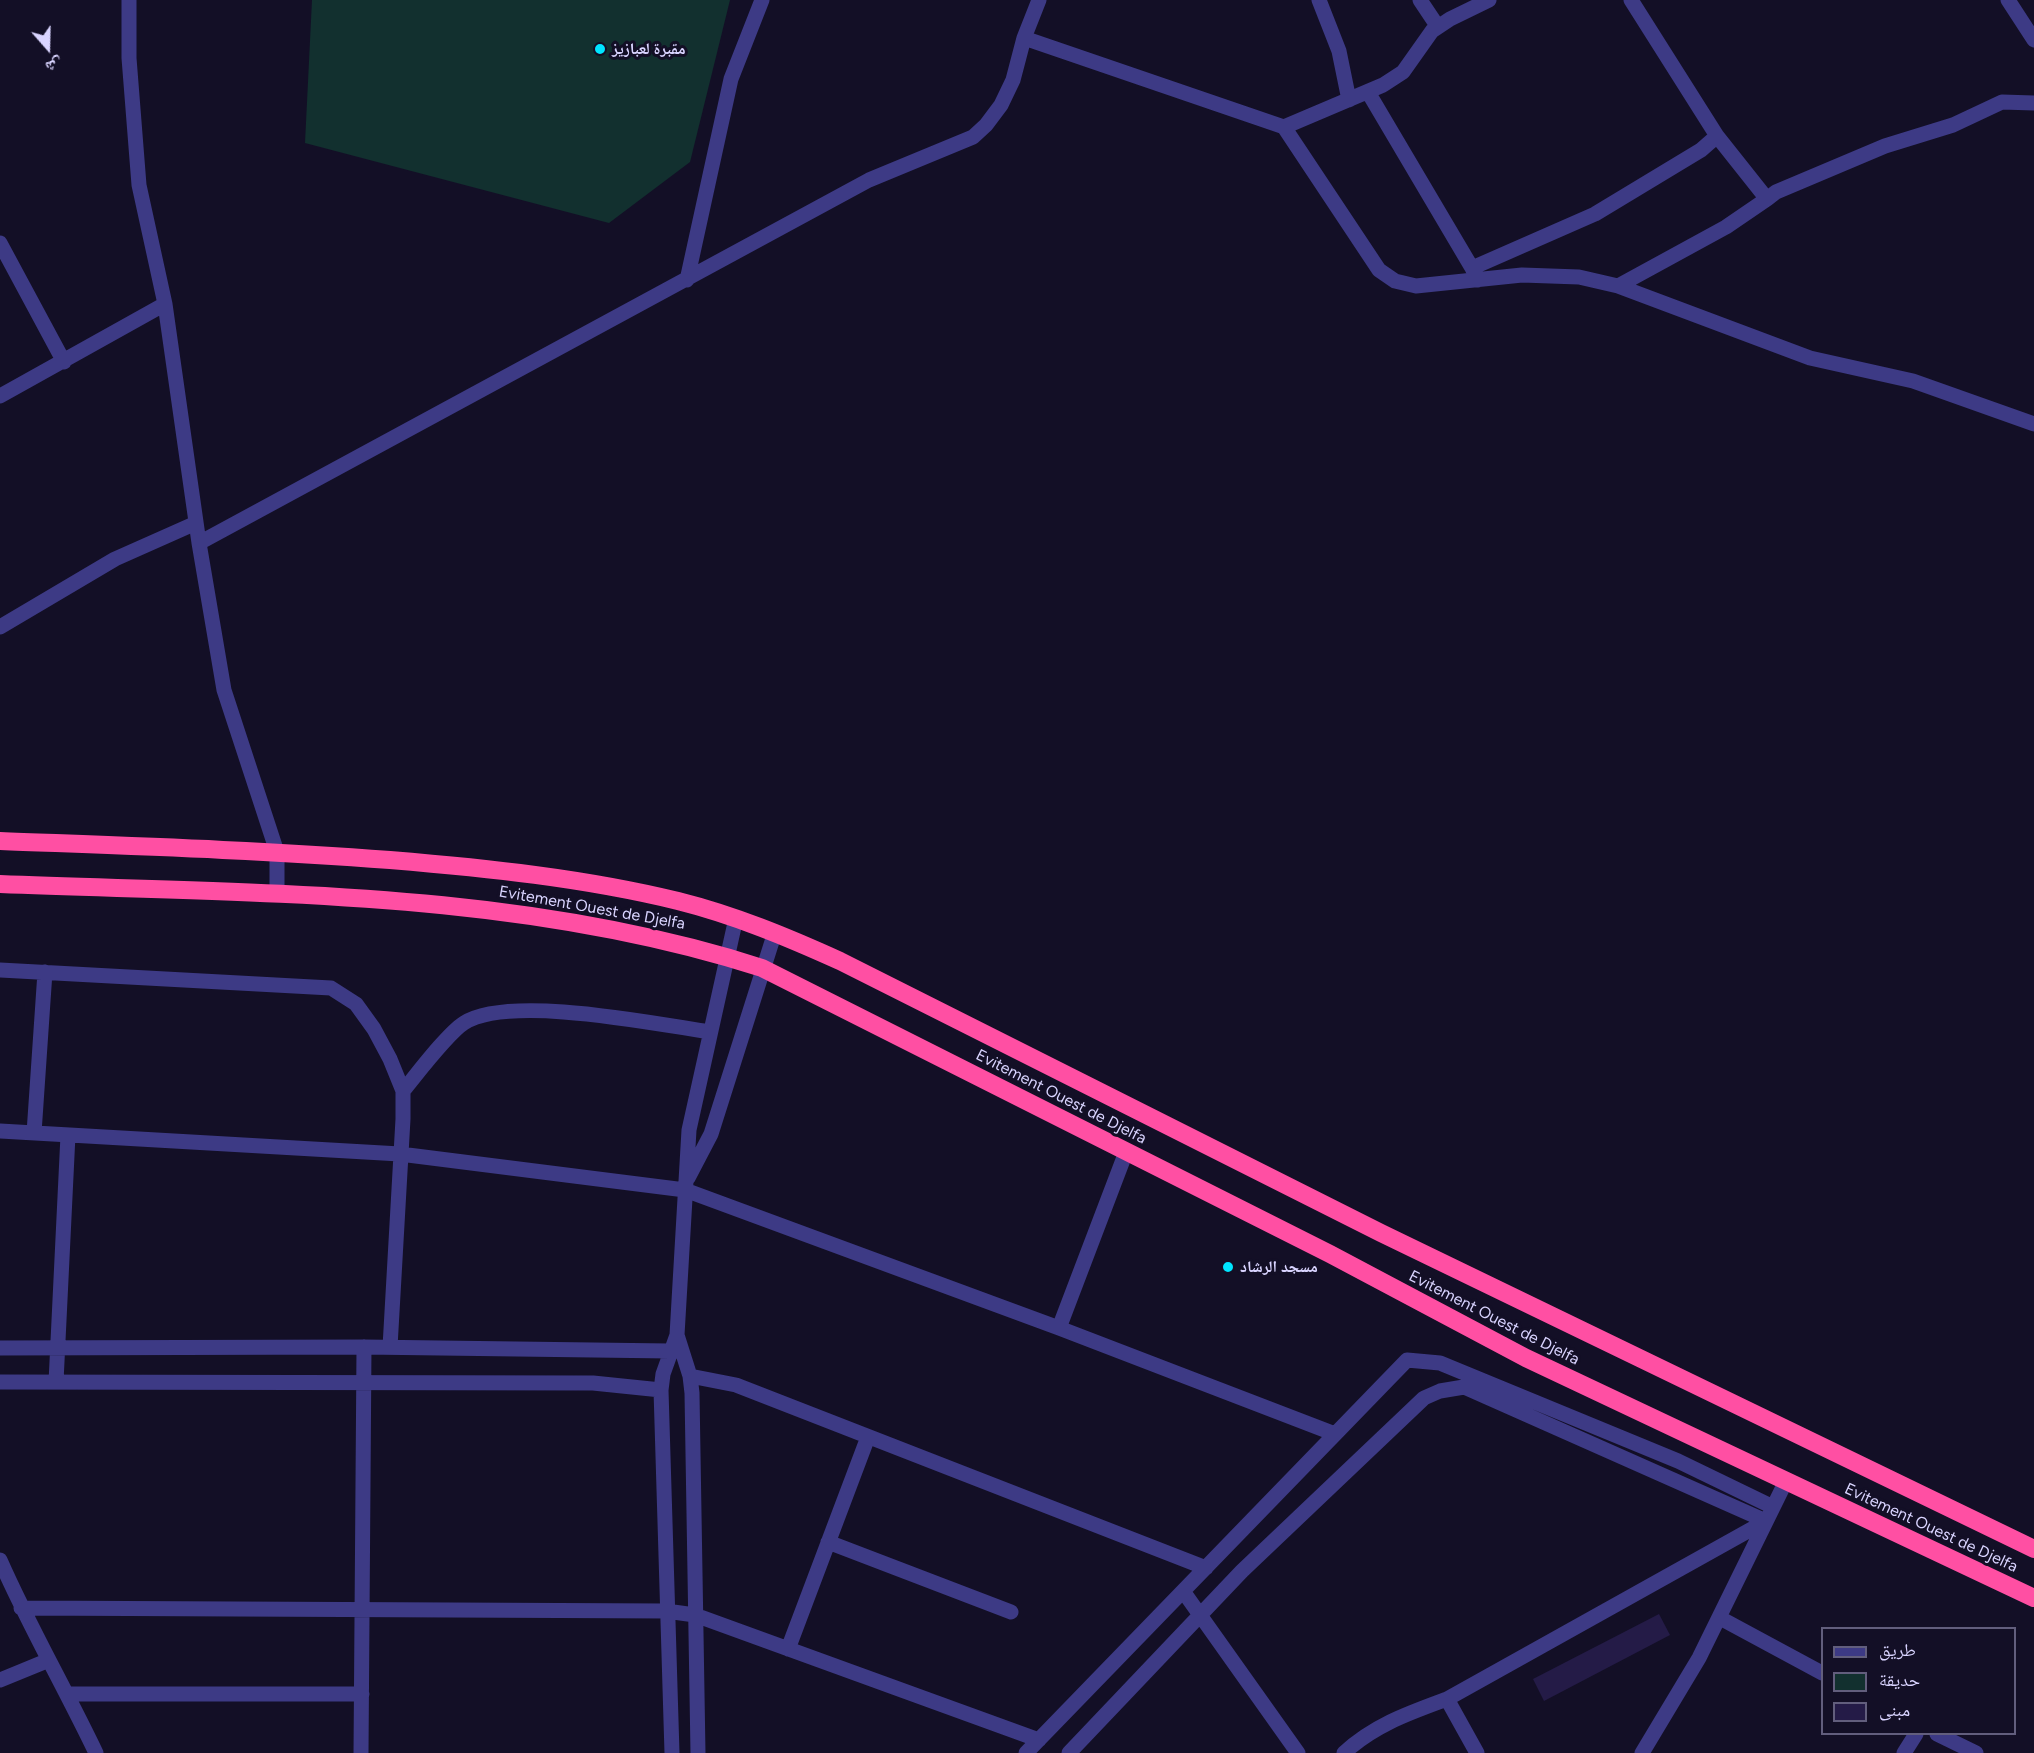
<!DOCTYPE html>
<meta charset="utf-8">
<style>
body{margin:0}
#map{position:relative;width:2034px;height:1753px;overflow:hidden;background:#130f26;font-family:Figtree,"Noto Naskh Arabic",sans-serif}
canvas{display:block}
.legend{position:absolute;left:1821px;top:1627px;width:195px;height:108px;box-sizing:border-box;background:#130f26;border:2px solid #625e7d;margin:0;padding:8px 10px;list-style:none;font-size:18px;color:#d9d4ff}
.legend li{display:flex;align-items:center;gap:12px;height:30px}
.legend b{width:30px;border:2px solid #625e7d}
.north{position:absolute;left:18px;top:18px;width:60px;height:60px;-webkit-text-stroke:4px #130f26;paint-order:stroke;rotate:160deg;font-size:16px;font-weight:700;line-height:24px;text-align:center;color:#d9d4ff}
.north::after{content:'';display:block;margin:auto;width:21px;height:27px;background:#d9d4ff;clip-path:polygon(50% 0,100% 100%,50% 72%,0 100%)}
</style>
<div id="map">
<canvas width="2034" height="1753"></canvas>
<ul class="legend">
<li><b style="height:8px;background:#3d3a85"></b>طريق</li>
<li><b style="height:16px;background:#12302f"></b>حديقة</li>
<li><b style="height:16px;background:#241b47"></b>مبنى</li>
</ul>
<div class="north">ش</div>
</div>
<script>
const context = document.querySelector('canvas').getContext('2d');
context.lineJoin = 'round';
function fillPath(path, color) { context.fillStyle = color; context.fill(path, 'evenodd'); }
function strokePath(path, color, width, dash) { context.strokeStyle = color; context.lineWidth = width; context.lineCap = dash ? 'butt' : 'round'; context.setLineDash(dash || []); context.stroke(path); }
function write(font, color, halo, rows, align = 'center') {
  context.font = font + ' Figtree,"Noto Naskh Arabic",sans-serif'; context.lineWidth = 6; context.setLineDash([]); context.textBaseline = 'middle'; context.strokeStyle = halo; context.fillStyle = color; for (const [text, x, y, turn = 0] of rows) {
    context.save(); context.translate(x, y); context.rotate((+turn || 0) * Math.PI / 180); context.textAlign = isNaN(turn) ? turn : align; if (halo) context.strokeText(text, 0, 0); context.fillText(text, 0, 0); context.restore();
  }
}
const green = new Path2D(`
 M312 0H730L690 162 609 223 305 143Z`);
const building = new Path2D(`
 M1659 1614 1670 1635 1544 1701 1533 1679Z`);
const minor = new Path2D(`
 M129 0V58L139 185 165 304 199 543 224 690 277 852V894
 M1319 0 1339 51 1349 100
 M1420 0 1438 27
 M1489 0 1450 19 1432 31 1403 72 1383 85 1284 127 1379 270 1395 281 1416 286 1522 275 1579 277 1618 286 1810 358 1913 381 2034 424
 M1631 0 1717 136
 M2008 0 2034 40
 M1024 38 1284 127
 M1368 92 1472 268
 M0 243 64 362
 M687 280 731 79 762 0
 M1478 280 1472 268 1595 214 1701 150 1717 136 1767 199 1776 192 1885 146 1953 125 2002 102 2034 103
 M1618 286 1726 227 1767 199
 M0 396 165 304
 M199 543 869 180 973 137 986 125 1001 105 1013 80 1024 38 1039 0
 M0 627 115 559 196 523
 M0 970 331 988 356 1004 374 1029 390 1059 403 1091V1119L390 1347
 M403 1091C417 1074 448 1033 464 1023 509 994 656 1024 710 1032
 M0 1131 400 1154 685 1190 1059 1328 1335 1434
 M34 1133 45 972
 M688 1178 711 1134 775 932
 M1059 1328 1126 1152
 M677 1335 690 1376 692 1393 698 1753
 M0 1348 364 1347 670 1351
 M690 1376 736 1385 1206 1568
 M0 1382 593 1383 661 1390
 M56 1382 68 1135
 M828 1542 1011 1612
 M0 1560C29 1626 65 1688 96 1753
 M1183 1591 1298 1753
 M21 1608 666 1611 695 1615 1039 1740
 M1720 1618 1822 1673
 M788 1649 868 1437
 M0 1680 49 1660
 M68 1694H362
 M1937 1734 1976 1753
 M361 1753 364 1347
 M672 1753 661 1390 663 1374 677 1335 689 1130 736 918
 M1026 1753 1407 1360 1440 1363 1678 1461 1773 1507
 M1069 1753 1242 1571 1424 1398 1440 1391 1464 1387 1766 1521
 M1344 1753C1374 1725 1409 1713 1447 1699
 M1477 1753 1447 1699 1766 1521
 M1642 1753 1699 1658 1786 1481
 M1904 1753 1916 1734`);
const highway = new Path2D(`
 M0 841C130 846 260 850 390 860 486 868 584 878 678 901 734 915 787 937 840 961L1381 1233 2034 1549
 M0 884C255 894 517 889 762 968L1330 1254 1526 1358 2034 1598`);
const markers = [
 [600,49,6,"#00e5ff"],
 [1228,1267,6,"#00e5ff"]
];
const poiNames = [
 ["مقبرة لعبازيز",612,49],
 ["مسجد الرشاد",1240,1267]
];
const streetNames = [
 ["Evitement Ouest de Djelfa",592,908,10],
 ["Evitement Ouest de Djelfa",1061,1097,27],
 ["Evitement Ouest de Djelfa",1494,1318,27],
 ["Evitement Ouest de Djelfa",1931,1528,25]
];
fillPath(green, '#12302f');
fillPath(building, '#241b47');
strokePath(minor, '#3d3a85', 15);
strokePath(highway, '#ff4fa3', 18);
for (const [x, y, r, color] of markers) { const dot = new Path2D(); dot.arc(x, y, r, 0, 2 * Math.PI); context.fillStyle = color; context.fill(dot); strokePath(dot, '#130f26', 2); }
write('bold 16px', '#d9d4ff', '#130f26', poiNames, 'left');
write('16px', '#d9d4ff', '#130f26', streetNames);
</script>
